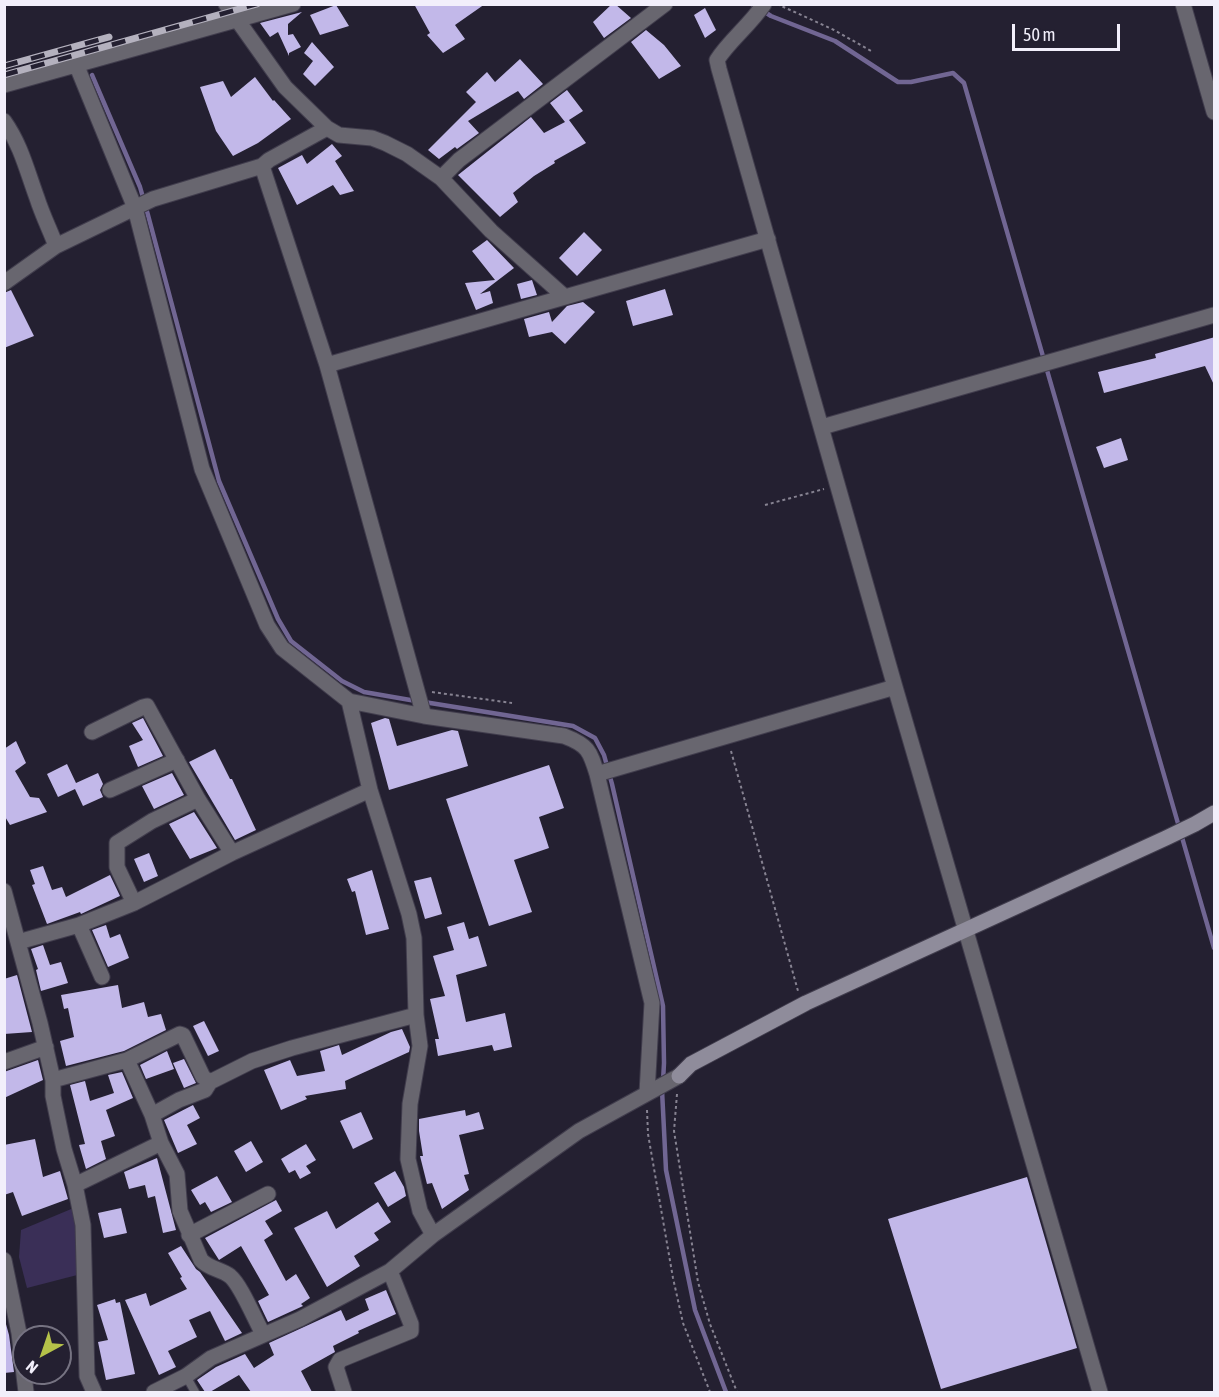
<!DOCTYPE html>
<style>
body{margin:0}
#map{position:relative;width:1219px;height:1397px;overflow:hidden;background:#242031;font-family:"Asap Condensed",sans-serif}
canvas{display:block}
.frame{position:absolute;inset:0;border:6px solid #f2effb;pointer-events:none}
.north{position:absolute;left:12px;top:1325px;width:60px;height:60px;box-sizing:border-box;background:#242031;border:2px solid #767382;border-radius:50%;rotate:220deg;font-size:16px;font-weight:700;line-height:24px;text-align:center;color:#f2effb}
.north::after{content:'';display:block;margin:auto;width:21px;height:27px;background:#b5c249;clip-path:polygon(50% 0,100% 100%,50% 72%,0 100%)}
.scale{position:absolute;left:1012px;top:24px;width:108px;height:27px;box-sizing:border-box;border:3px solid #f2effb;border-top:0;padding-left:8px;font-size:18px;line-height:21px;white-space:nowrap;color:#f2effb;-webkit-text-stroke:4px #242031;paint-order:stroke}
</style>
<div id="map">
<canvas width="1219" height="1397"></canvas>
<div class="frame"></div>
<div class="north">N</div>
<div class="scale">50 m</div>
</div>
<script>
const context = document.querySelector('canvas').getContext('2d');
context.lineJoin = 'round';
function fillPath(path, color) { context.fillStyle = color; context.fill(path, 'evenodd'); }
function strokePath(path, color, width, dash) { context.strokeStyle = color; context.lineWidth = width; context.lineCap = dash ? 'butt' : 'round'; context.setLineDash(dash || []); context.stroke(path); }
const green = new Path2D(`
 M76 1207 81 1274 27 1288 19 1257 21 1230Z`);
const stream = new Path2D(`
 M752 4 771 16 835 41 898 82H911L953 73 964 83 1214 948
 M92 75 140 187 148 215 219 481 278 619 291 641 342 681 364 692 416 701
 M424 702 573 726 595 738 604 755 612 784 663 1006 664 1063 663 1082
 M662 1090 666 1170 695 1310 726 1392`);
const building = new Path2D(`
 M414 4H485L455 25 465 39 443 53 427 35 430 33Z
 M612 4H615L631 18 604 38 593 22Z
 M336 5 349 26 320 35 310 15Z
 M705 8 716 30 705 38 694 15Z
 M302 12 288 24V35L293 34 301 47 289 53V56L278 32 270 37 260 23Z
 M646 30 664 45 681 66 659 79 631 42Z
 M312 42 334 67 315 86 303 74 313 61 304 53Z
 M520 59 543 84 524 99 518 91 468 121 479 133 457 149 455 147 439 159 428 150 476 102 466 92 487 72 495 82Z
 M255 77 273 101 274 100 291 119 258 143 233 156 216 131 200 87 223 81 231 97Z
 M567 90 583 111 569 120 586 143 554 161 555 163 534 176 513 193 518 202 500 217 458 175 531 117 544 133 565 122 550 103Z
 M332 144 342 156 335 161 354 191 340 195 333 185 297 205 278 168 302 155 307 164Z
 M584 232 602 250 577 276 559 258Z
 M487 240 514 268 480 294 490 291 493 303 476 310 465 283 495 280 472 251Z
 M532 280 537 295 521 299 517 284Z
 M665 289 673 315 633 326 626 301Z
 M11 290 34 336 4 348V293Z
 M583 302 595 312 565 344 552 332 529 337 524 319 549 312 552 322 567 306Z
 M1215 337V387L1205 366 1104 393 1098 372 1156 358 1155 354Z
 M1121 438 1128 460 1104 468 1096 447Z
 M143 718 163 756 138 767 129 746 143 740 132 723Z
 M385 718 389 719 397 746 452 730 458 731 468 766 389 790 371 723Z
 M16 741 26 763 15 771 30 797 39 798 47 812 10 825 4 815V749Z
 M215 749 230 779H232L256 830 235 840 189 762Z
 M67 764 76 783 98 773 103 784 100 790 103 797 83 806 75 789 58 797 47 774Z
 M549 765 564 808 539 817 549 848 514 860 532 912 489 926 446 799Z
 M172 773 184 795 154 809 142 786Z
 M194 812 217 848 190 859 169 824Z
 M149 853 158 876 144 882 134 859Z
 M43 866 52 890 62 887 66 897 110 875 120 896 81 914 80 912 47 924 32 885 35 884 30 870Z
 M372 870 389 929 366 935 355 891 352 892 347 879Z
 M431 877 442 914 425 919 414 881Z
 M464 922 469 939 478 936 487 966 456 975 466 1022 505 1013 512 1047 494 1051 492 1045 438 1056 435 1039H439L430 999 445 996 433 956 454 950 447 927Z
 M106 925 110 938 120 934 129 958 108 967 92 930Z
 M43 945 50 965 61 962 68 983 41 991 36 970 38 969 31 949Z
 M17 975 32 1032 4 1034V979Z
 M118 985 122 1008 144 1002 148 1017 161 1014 166 1030 124 1051 66 1066 60 1041 74 1037 68 1008 64 1009 61 995Z
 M204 1021 219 1051 208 1056 193 1026Z
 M402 1029 410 1047 409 1052 345 1081 346 1089 305 1096 307 1099 281 1110 264 1070 290 1060 297 1076 325 1071 320 1051 339 1045 342 1055 391 1032Z
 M167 1051 174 1069 146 1079 140 1065Z
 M184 1059 196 1083 184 1088 173 1063Z
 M38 1060 43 1080 4 1098V1072Z
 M122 1072 133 1098 106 1110 115 1136 101 1141 106 1159 86 1169 79 1145 85 1144 70 1085 85 1081 90 1101 114 1093 108 1075Z
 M193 1105 200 1118 187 1125 197 1144 178 1153 164 1120Z
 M465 1110 466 1116 479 1112 484 1129 459 1135 469 1174 464 1175 469 1190 442 1209 432 1183 427 1184 420 1156H423L419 1131V1119Z
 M361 1112 373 1139 353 1149 340 1121Z
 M35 1139 43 1177 60 1171 68 1199 22 1216 13 1192 4 1195V1145Z
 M251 1141 263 1162 246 1172 234 1151Z
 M306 1144 316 1160 306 1166 311 1173 300 1179 295 1170 289 1173 281 1159Z
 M157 1158 176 1230 163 1233 155 1196 148 1198 145 1185 129 1189 124 1172Z
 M395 1171 404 1187 406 1196 388 1207 374 1183Z
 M217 1176 232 1202 211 1212 205 1202 200 1205 191 1190Z
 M1027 1177 1077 1348 941 1389 888 1219Z
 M276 1200 282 1211 265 1221 273 1234 264 1240 286 1281 296 1274 310 1298 301 1304 303 1306 268 1322 258 1301 269 1295 241 1246 219 1260 205 1238Z
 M378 1202 391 1222 374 1233 379 1240 354 1256 360 1266 327 1287 294 1228 327 1211 336 1229Z
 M121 1208 127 1233 104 1238 98 1213Z
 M181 1246 196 1269 200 1272 242 1333 225 1341 210 1311 189 1320 197 1337 168 1351 176 1367 159 1375 125 1300 146 1293 150 1306 187 1289 180 1278 182 1277 168 1253Z
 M386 1290 396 1314 358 1331 359 1333 333 1346 335 1352 301 1371 312 1392H251L239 1375 210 1392H205L197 1380 216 1367 245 1354 254 1368 274 1355 269 1343 341 1310 346 1321 369 1310 365 1299Z
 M115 1299 116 1303 120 1302 135 1374 106 1380 98 1342 108 1340 97 1305Z
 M4 1317 9 1335 14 1372 4 1373Z`);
const path = new Path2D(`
 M777 4 834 30 873 52
 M765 505 824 489
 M432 692 512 703
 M731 751 798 991
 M677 1094 674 1131 698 1282 710 1324 737 1392
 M647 1110 648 1134 673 1278 683 1323 710 1392`);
const lane = new Path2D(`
 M186 1376 195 1392`);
const street = new Path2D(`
 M226 4 285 87 327 128 339 135 372 138 385 143 407 154 441 178 491 231 565 297
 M764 4C750 25 729 41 717 60L719 69 895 687 1100 1392
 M1183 4 1214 112
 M76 64 135 208 202 469 267 625 282 648 349 701 424 716 327 365 262 166
 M4 85 293 4
 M4 121C21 145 27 171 37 198 42 214 50 230 56 246
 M441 178 459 160 665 4
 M4 283 56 246 153 199 262 166 269 160 327 128
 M327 365 768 239
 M822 427 1214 315
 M349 701 370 790 409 914 414 938 416 1015 420 1046 410 1104 408 1159 420 1211 433 1235
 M424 716 564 736C588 745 590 751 597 774L652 1003 647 1093
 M92 732 143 707 147 706 198 799 232 853
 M597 774 895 687
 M110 790 177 760
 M4 891 40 1023 53 1080V1096L64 1149 75 1185 83 1225 87 1376 94 1392
 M134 903 117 867V843L152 821 198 799
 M79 925 102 977
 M18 942 79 925 134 903 232 853 370 790
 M127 1060 152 1115 161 1143 177 1174 180 1211 201 1260C209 1269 221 1269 230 1276 241 1285 255 1320 263 1334
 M4 1062 46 1047
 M53 1080 127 1060 180 1034 183 1035 203 1077 210 1082
 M152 1115 179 1100 205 1090 210 1082 252 1061 292 1048 416 1015
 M75 1185 161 1143
 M189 1235 268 1194
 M4 1260 19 1333 26 1392
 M154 1392 186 1376 211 1358 300 1319 390 1271 433 1235 579 1131 679 1076
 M344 1392 336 1367 340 1360 411 1331V1324L390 1271`);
const secondary = new Path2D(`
 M679 1076 691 1064 806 1003 1166 838 1195 824 1214 813`);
const rail = new Path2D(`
 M4 66 109 37
 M4 75 257 4`);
fillPath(green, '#3a2f57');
strokePath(stream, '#716693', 4.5);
fillPath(building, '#c2b8e9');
strokePath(lane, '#413d4d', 10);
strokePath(street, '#413d4d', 17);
strokePath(secondary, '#413d4d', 17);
strokePath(path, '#878392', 2, [3, 3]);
strokePath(lane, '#68666f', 8);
strokePath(street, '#68666f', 15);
strokePath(secondary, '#8f8c9b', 15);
strokePath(rail, '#b4b1be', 7);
strokePath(rail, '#242031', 4.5, [14]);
</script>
